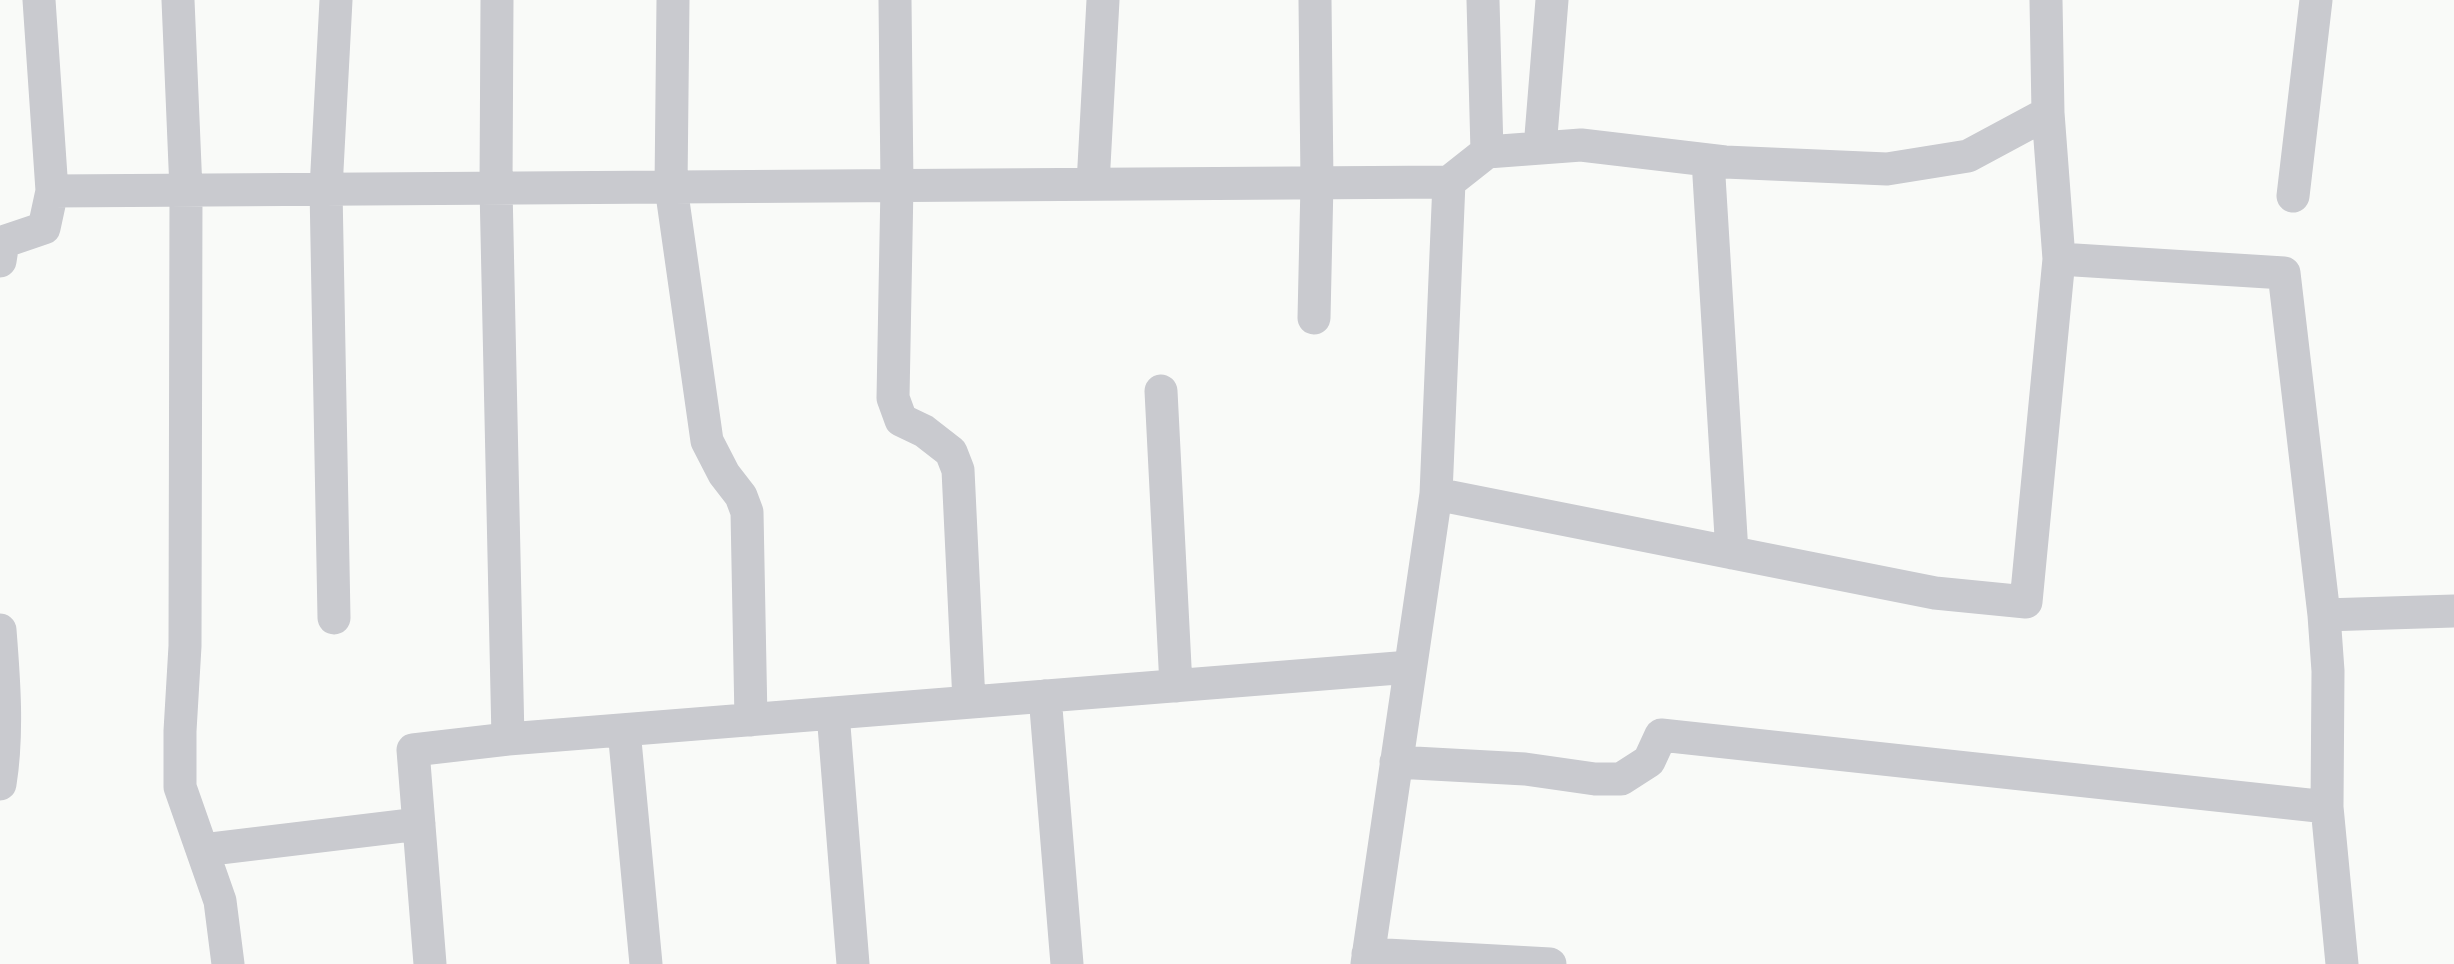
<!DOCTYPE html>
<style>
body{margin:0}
canvas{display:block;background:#f9faf8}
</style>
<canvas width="2454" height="964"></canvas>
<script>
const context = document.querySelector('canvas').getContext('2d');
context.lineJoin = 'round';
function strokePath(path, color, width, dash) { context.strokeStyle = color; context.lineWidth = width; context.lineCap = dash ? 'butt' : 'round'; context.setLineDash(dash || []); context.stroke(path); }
const minor = new Path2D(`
 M178 0 186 190 185 646 180 731V787L220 901 228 964
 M673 0 671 187 707 441 724 474 741 496 747 512 751 720
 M895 0 897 185 893 398 901 420 924 431 951 452 958 470 969 702
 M1483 0 1487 152
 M1540 148 1552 0
 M1708 160 1732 553
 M1093 184 1103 0
 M52 191 1449 182 1487 152 1581 145 1725 162 1887 169 1968 156 2048 113 2046 0
 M2293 196 2316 0
 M2059 259 2284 273 2324 615 2328 671 2327 807 2342 964
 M0 261 3 242 44 228 52 191 39 0
 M1314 318 1317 183 1315 0
 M1161 391 1176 686
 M1436 494 1935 593 2026 602 2059 259 2048 113
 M2324 615 2454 611
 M334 618 326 189 336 0
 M0 630C4 680 8 734 0 784
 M1045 696 1067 964
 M833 713 853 964
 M624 730 646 964
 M508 739 1410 667
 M1396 762 1525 769 1595 779H1621L1649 761 1661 735 2327 807
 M203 850 419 824
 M1368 954 1550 964
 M430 964 413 750 508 739 496 188 497 0
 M1367 964 1436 494 1449 182`);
strokePath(minor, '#c9cacf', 33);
</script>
